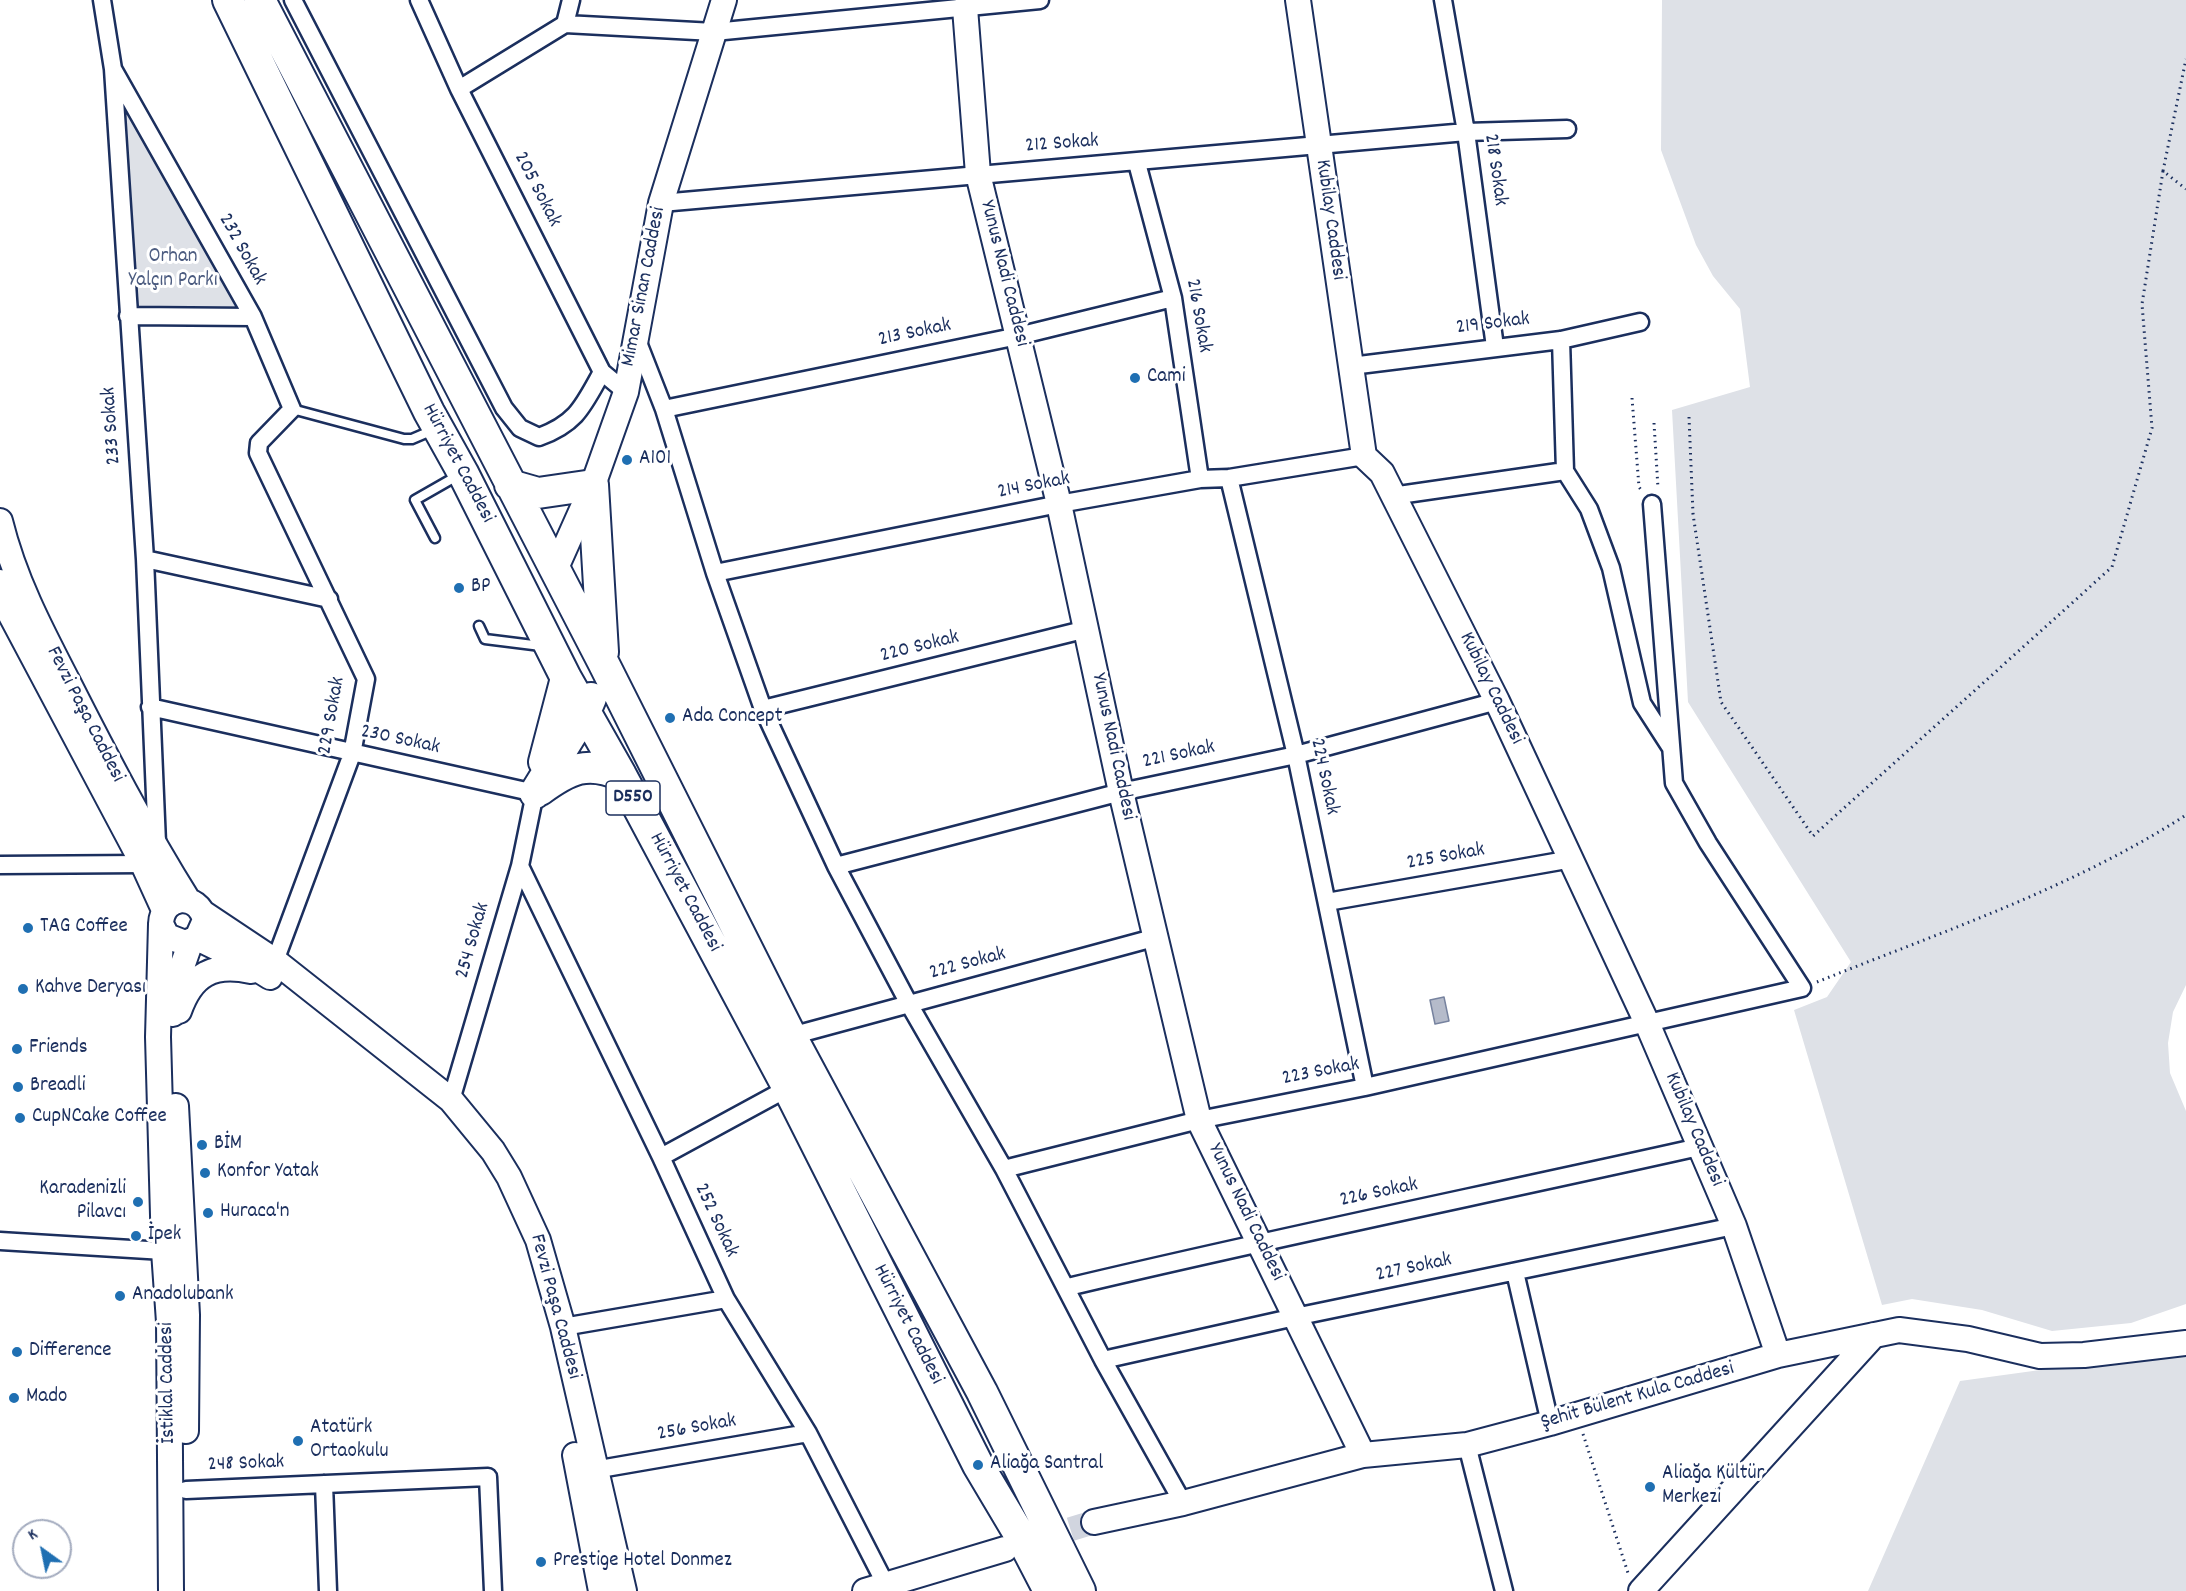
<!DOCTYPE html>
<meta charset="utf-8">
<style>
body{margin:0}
#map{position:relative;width:2186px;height:1591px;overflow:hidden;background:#fff;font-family:Dekko,sans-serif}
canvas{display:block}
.north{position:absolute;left:12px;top:1519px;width:60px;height:60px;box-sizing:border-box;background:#fff;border:2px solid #a4acbf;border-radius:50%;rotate:327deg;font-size:16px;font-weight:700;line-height:24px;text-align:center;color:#1b2f5e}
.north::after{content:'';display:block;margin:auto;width:21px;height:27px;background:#1f6fb2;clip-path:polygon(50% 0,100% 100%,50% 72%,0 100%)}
</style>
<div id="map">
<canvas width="2186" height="1591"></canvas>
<div class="north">K</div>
</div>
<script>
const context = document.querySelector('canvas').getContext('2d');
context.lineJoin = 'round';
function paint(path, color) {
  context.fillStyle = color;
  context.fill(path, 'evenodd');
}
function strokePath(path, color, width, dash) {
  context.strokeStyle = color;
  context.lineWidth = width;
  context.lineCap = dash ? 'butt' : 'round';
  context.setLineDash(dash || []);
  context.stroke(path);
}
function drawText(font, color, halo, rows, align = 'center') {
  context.font = font + ' Dekko,sans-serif';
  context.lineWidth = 6;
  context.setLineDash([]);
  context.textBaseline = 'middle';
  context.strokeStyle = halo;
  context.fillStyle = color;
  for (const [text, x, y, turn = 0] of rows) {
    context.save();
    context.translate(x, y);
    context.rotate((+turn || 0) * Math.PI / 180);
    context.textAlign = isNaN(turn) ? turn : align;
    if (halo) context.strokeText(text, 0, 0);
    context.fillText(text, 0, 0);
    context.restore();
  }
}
const green = new Path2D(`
 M1662,0h524v985l-13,27 -5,31 2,30 16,38v193l-55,19 -79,8 -70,-21 -70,-11 -30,6 -88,-295 33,-13 24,-35 -163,-260 -16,-292 78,-23 -10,-78 -27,-33 -17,-31 -35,-95z
 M113,69l140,248 -125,-1z
 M2186,1350v241h-318l92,-210z`);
const water = new Path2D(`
 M1444,997l5,24 -14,3 -5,-24z`);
const secondaryTunnel = new Path2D(`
 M1036,1540l58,-18`);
const path = new Path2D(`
 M2163,171l23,-112
 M1632,398l7,89 3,4
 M1689,417l4,97 28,188 92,134 299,-269 40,-139 -10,-124 21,-133 23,18
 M1654,423l4,65
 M1817,982c124,-50 256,-94 369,-167
 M1583,1434l45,139`);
const lane = new Path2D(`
 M292,409l112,30h8l21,-9
 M435,538l-20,-38 42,-24
 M479,626l6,13 56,7`);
const street = new Path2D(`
 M102,0l11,69 32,490 12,284
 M293,0l211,408 16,20 19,9c38,-14 44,-31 63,-65
 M419,0l40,89 143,283 24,20
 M1443,0l23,132 29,215
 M565,24l6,-24
 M113,69l140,248 39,92 -33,34 -1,10 108,226 -14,75 -77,207
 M459,89l106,-65 149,8 326,-32
 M1137,163l36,135 27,181
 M661,203l805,-71 101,-3
 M128,316l125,1
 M637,340l27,69 51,164 48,136 73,157 73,138 95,165 99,191 80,143
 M1561,340l4,131 24,38 22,59 31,135 29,45
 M1351,366l210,-26 79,-18
 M664,409l354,-73 155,-38
 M1229,478l67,277 69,332
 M1392,496l173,-25
 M145,559l184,40
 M715,573l344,-69 141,-25 29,-1 135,-22
 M150,707l385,86 -15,73 -69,234
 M763,709l324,-80
 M0,865l143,-1
 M520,866l141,291 65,142 82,134 81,158
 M836,866l285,-74 175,-37 201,-54
 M1327,902l245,-43
 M791,1036l366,-99
 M661,1157l127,-69
 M1004,1169l195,-49 166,-33 437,-99 -94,-145 -34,-60 -22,-279
 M0,1241l164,10
 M1515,1272l35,151
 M1068,1287c209,-50 421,-93 631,-140
 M563,1327l163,-28
 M1103,1360l192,-43 439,-91
 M1467,1445l37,146
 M594,1470l214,-37
 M324,1484l4,107
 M186,1490l302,-13 5,114`);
const secondary = new Path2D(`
 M1298,0l66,456 18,17 115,228 150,322 87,203 44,129
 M965,8l13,166 81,330 62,288 78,328 164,335
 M0,521c14,57 40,107 67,159 38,75 76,148 121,220
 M555,570l38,-85 33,-93 35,-189 63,-203
 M0,582l6,24 137,258 21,46
 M203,913l72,48 176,139 42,51 16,26 29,63 25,87 61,264
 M161,924l6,12 18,7 12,-5 8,-18c-7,-29 -43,-25 -44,4l-3,113 6,214 5,71 2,269
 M197,938l49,24 24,15
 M179,1011c13,-37 34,-48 72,-40
 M173,1014l3,-30 15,-43
 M176,1106l11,209 -1,116
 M575,1455l26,136
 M1094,1522l89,-19 180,-48 104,-10 83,-22 228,-68 121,-25 69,9 72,17 44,-1 102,-12
 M865,1591l140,-42
 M1641,1591l233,-256`);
const highway = new Path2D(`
 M228,0l201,412 34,61 103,205 55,97 167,313 190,377 44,74 27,52
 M260,0l343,662 188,374 191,356 98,199
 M510,485l28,8 55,-8 10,167
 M544,762l22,-84
 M540,790c29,-21 47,-30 81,-15
 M535,793l50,-81 6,-14`);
const markers = [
 [1135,378,6,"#1f6fb2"],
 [627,460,6,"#1f6fb2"],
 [459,588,6,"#1f6fb2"],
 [670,718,6,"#1f6fb2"],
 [28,928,6,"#1f6fb2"],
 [23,989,6,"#1f6fb2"],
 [17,1049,6,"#1f6fb2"],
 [18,1087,6,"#1f6fb2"],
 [20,1118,6,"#1f6fb2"],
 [202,1145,6,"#1f6fb2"],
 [205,1173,6,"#1f6fb2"],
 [138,1202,6,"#1f6fb2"],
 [208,1213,6,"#1f6fb2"],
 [136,1236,6,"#1f6fb2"],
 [120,1296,6,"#1f6fb2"],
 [17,1352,6,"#1f6fb2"],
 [14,1398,6,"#1f6fb2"],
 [298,1441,6,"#1f6fb2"],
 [978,1465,6,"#1f6fb2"],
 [1650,1487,6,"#1f6fb2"],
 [541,1562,6,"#1f6fb2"]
];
const shields = [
 [633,798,54]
];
const shieldNames = [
 ["D550",633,798]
];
const streetNames = [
 ["212 Sokak",1062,145,-4],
 ["218 Sokak",1494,170,82],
 ["205 Sokak",536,190,63],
 ["Kubilay Caddesi",1329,220,82],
 ["232 Sokak",241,250,61],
 ["Yunus Nadi Caddesi",1003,274,76],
 ["Mimar Sinan Caddesi",645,287,-79],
 ["216 Sokak",1197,316,80],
 ["219 Sokak",1493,325,-7],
 ["213 Sokak",915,334,-12],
 ["233 Sokak",113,426,-94],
 ["Hürriyet Caddesi",457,464,62],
 ["214 Sokak",1034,487,-11],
 ["220 Sokak",920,648,-14],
 ["Kubilay Caddesi",1490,689,64],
 ["Fevzi Paşa Caddesi",84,715,63],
 ["229 Sokak",333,716,-80],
 ["230 Sokak",400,741,12],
 ["Yunus Nadi Caddesi",1112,747,78],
 ["221 Sokak",1179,756,-12],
 ["224 Sokak",1323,777,78],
 ["225 Sokak",1446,858,-10],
 ["Hürriyet Caddesi",684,893,62],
 ["254 Sokak",474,941,-74],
 ["222 Sokak",968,965,-15],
 ["223 Sokak",1321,1073,-11],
 ["Kubilay Caddesi",1693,1130,67],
 ["226 Sokak",1379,1194,-12],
 ["Yunus Nadi Caddesi",1245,1213,64],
 ["252 Sokak",715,1221,65],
 ["227 Sokak",1414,1269,-12],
 ["Fevzi Paşa Caddesi",554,1307,75],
 ["Hürriyet Caddesi",907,1325,63],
 ["İstiklal Caddesi",169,1383,-91],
 ["Şehit Bülent Kula Caddesi",1638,1397,-16],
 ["256 Sokak",697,1429,-10],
 ["248 Sokak",246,1465,-2]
];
const parkNames = [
 ["Orhan",173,258],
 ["Yalçın Parkı",173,282]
];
const poiNames = [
 ["Cami",1147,378],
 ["A101",639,460],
 ["BP",471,588],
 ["Ada Concept",682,718],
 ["TAG Coffee",40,928],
 ["Kahve Deryası",35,989],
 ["Friends",29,1049],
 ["Breadli",30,1087],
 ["CupNCake Coffee",32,1118],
 ["BİM",214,1145],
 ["Konfor Yatak",217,1173],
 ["Karadenizli",126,1190,"right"],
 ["Pilavcı",126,1214,"right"],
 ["Huraca'n",220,1213],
 ["İpek",148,1236],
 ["Anadolubank",132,1296],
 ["Difference",29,1352],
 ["Mado",26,1398],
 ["Atatürk",310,1429],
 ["Ortaokulu",310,1453],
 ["Aliağa Santral",990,1465],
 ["Aliağa Kültür",1662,1475],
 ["Merkezi",1662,1499],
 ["Prestige Hotel Donmez",553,1562]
];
paint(green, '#dee1e7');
paint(water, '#b5bbca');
strokePath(water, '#77839f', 1.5);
strokePath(secondaryTunnel, '#d1d5df', 24, [24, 12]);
strokePath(lane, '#1b2f5e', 13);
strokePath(street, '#1b2f5e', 21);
strokePath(secondary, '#1b2f5e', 28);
strokePath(highway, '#1b2f5e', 34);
strokePath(path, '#1b2f5e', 3, [1.5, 4.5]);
strokePath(lane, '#fff', 8);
strokePath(street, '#fff', 16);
strokePath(secondary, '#fff', 24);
strokePath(highway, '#fff', 30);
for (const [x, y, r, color] of markers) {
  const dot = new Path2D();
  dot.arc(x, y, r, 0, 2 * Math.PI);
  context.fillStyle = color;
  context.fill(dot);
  strokePath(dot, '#fff', 2);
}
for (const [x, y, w] of shields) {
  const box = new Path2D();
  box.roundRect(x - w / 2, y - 17, w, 34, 4.5);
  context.fillStyle = '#fff';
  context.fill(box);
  strokePath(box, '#1b2f5e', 1.5);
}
drawText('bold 20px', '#1b2f5e', null, shieldNames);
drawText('21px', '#1b2f5e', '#fff', streetNames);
drawText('21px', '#4c5c80', '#fff', parkNames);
drawText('21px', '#1b2f5e', '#fff', poiNames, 'left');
</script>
